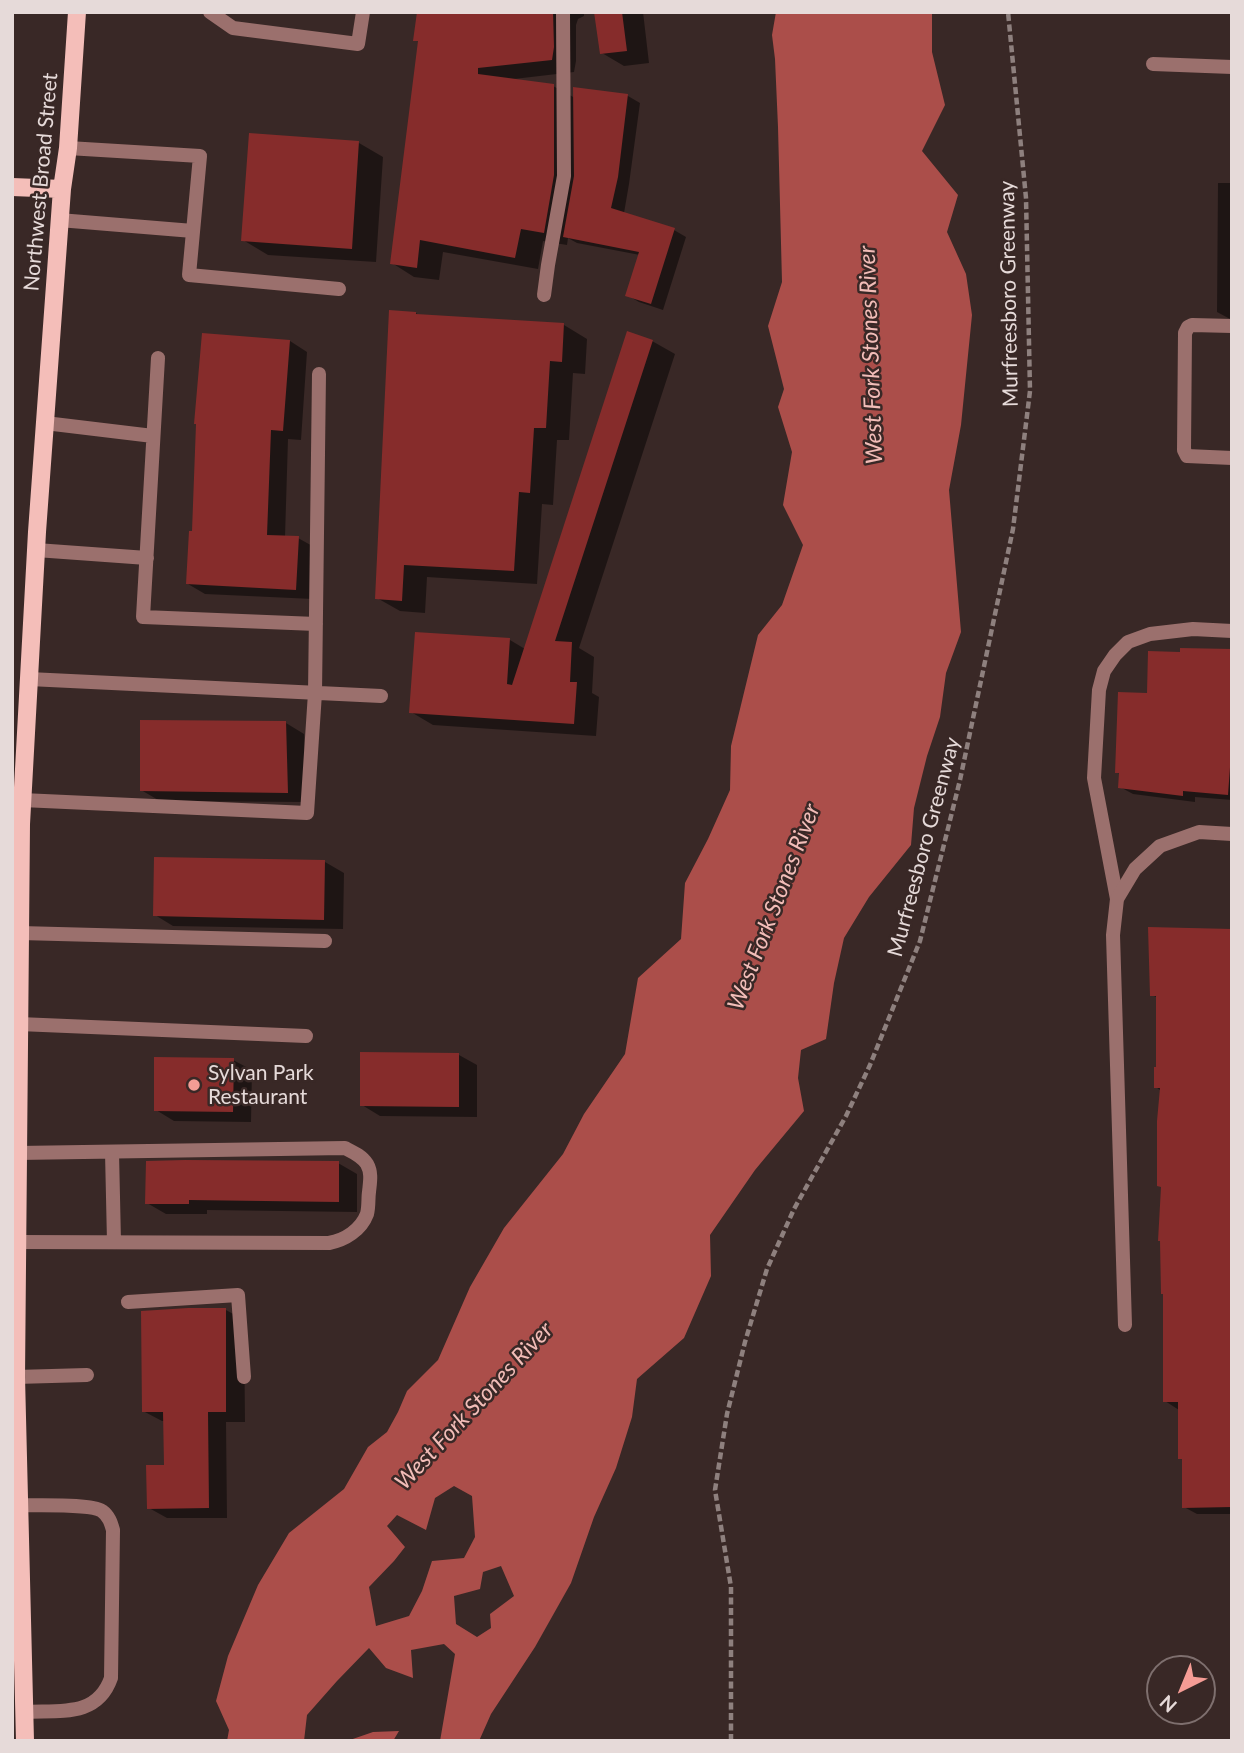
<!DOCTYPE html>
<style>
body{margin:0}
#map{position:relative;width:1244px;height:1753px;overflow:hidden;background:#392826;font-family:Lato,sans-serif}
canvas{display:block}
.frame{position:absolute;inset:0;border:14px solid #e6dad9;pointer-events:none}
.north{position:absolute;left:1146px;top:1655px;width:70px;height:70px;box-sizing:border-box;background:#392826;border:2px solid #7e6f6e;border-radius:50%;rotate:223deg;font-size:19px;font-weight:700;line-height:28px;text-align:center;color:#e6dad9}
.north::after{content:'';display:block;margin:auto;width:24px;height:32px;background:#f59c95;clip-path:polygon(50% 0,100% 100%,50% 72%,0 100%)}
</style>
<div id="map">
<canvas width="1244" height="1753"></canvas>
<div class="frame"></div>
<div class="north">N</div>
</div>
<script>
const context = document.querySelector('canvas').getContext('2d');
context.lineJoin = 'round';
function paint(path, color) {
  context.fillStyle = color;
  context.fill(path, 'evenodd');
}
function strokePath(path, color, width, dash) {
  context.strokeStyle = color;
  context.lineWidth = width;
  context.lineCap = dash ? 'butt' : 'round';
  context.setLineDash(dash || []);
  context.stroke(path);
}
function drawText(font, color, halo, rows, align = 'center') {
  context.font = font + ' Lato,sans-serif';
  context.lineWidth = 5;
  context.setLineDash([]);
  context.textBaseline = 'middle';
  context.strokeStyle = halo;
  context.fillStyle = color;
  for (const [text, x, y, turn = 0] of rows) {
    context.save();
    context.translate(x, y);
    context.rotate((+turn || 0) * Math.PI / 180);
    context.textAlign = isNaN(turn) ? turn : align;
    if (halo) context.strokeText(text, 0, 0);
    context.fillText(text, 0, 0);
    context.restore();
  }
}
const water = new Path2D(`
 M776,12h156v40l13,53 -23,46 36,44 -11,37 19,42 6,41 -11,110 -12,65 12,142 -15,41 -6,44 -13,39 -13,52 -3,37 -42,52 -25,41 -10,45 -8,56 -25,11 -3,28 6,33 -49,59 -45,65 1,41 -27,62 -47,41 -5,38 -16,51 -22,49 -23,66 -36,64 -44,67 -12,27h-39l15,-87 -11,-10 -33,6 2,28 -27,-10 -17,-20 -32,33 -30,34 -3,26h-77l2,-11 -13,-29 12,-45 30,-71 31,-52 55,-44 24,-42 19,-15 11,-20 9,-21 31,-31 32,-73 34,-59 59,-74 21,-40 41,-60 13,-76 43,-39 4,-56 23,-44 22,-49 1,-44 27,-111 24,-30 21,-60 -20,-40 9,-53 -14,-45 6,-18 -16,-63 14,-44 -4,-155 -3,-68 -3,-24zM454,1486l18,10 3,41 -11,21 -32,3 -10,30 -13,25 -33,10 -7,-39 25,-26 11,-14 -18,-21 10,-11 29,15 9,-32zM501,1566l13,30 -24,18 1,14 -14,9 -21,-13 -2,-28 26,-7 3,-17z
 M399,1731l-6,10h-46l26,-9z`);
const shadow = new Path2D(`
 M419,12h165v4l-6,3 -2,6v36l-2,11 -60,7 39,7 22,12 53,-2 12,7 -11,81 -5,29 50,17 12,7 -23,73 -24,-8 -12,-7 13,-40 -63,-12 -9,-5 -1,7 -24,-4 -5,28 -95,-17 -4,28 -25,-3 -22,-14 28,-221 -5,-2z
 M596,12h47l6,51 -25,3 -22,-13z
 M359,143l24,14 -7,105 -108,-7 -25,-15z
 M1218,183h14v137l-15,-8z
 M416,313l4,3 144,9 23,14 -2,35 -12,-1 -4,67h-12l-4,65 -11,-1 -5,80 -110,-7 -2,36 -25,-2 -23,-13z
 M290,341l17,11 -6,88 -13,-1 -3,98 13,1 18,10 -3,51 -108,-5 -17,-10 6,-51z
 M652,341l23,13 -96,294 15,9 -2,36 7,4 -3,39 -163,-11 -22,-13 99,-72 15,9z
 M1232,651v149l-37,-3v5l-62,-8 -13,-7 1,-12 -4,-3 32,-77z
 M286,723l18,11 2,68 -146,-1 -19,-11z
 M325,862l19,11 -1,56 -170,-3 -18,-11z
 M1232,930v584h-35l-13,-7v-47l-5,-50 -14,-9 -4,-310 -5,-4 1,-18 1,-71 -6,-3z
 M459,1055l18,10v52l-97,-1 -18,-11z
 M233,1060l19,10 -1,52 -77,-1 -18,-11z
 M338,1163l19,11v38l-150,-2v4h-41l-19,-11z
 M226,1310l18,10 1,102h-19l1,96h-60l-18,-10 17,-41 -1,-46h-3l-19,-10z`);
const building = new Path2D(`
 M417,12h136l1,35 -2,13 -74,8v6l76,10v91l-10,58 -23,-4 -6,29 -95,-18 -3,28 -27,-4 28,-223h-5z
 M594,12h28l5,39 -27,3z
 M573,87l55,7 -10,83 -7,31 64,20 -24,76 -26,-8 14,-44 -76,-15 11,-61z
 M249,133l110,8 -7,108 -111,-8z
 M389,310l27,2v2l148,9 -2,39 -12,-1 -4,67h-12l-4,65 -11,-1 -5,79 -110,-6 -2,36 -27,-2z
 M627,331l26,9 -98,301 17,1 -2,40h7l-3,42 -165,-11 6,-81 95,6 -3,46 5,1z
 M202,333l88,7 -7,91 -12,-1 -4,105 32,1 -3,54 -110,-6 3,-53h3l4,-107h-2z
 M1180,648l52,1v91l-4,55 -45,-4v5l-65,-8 1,-15h-4l3,-81 29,1 1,-42 32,1z
 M140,720l146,1 2,72 -148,-2z
 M154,857l171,3 -1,60 -171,-4z
 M1148,927l84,2v578l-50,1v-49h-4v-57h-15v-108h-2l-1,-53h-2l3,-54 -4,-1v-65l3,-33h-6v-21h2v-71h-6z
 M360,1052l99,1v54l-99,-1z
 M154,1057l80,1 -1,54 -79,-1z
 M185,1160l154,1v41l-150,-2v4h-44l1,-43z
 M188,1308h38v104h-18l1,96 -62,1 -1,-44h18l-1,-53h-21l-1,-101z`);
const path = new Path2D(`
 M731,1741v-154l-16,-97 12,-76 18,-72 22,-73 27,-60 52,-93 24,-51 50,-124 40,-161 53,-251 17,-138 -4,-193 -18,-186`);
const service = new Path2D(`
 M210,12l23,16 125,16 5,-32
 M1153,64l79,3
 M68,148l132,8 -11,119 150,14
 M59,220l134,11
 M544,295l4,-30 16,-89 -1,-164
 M1232,326l-40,-1 -4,2 -3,6 -1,117 3,6 45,2
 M158,358l-15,259 173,7
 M45,423l108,13
 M36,550l111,8
 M29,679l352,17
 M22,800l285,13 8,-120 4,-319
 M1117,899l-23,-121 5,-88 5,-19 11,-16 13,-13 22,-8 43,-5 39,2
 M20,933l305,8
 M19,1024l287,12
 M112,1152l2,90
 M17,1242l312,1c16,-3 32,-13 38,-29 2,-7 1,-16 2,-22 1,-10 3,-19 -2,-28 -5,-8 -14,-12 -22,-16l-327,5
 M128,1302l110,-7 6,82
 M16,1377l71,-2
 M19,1505c18,1 71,-2 83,6 7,5 9,12 11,19l-2,148c-14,40 -52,32 -87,34`);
const minor = new Path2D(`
 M1125,1325l-12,-390 4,-36 18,-30 25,-23 39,-14 33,2`);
const primary = new Path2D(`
 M12,187l50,2
 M25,1741l-9,-364 5,-553 16,-292 25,-343 6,-41 9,-136`);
const markers = [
 [194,1085,7,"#f59c95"]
];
const streetNames = [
 ["Northwest Broad Street",41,182,-85],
 ["Murfreesboro Greenway",1009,294,-91],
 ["Murfreesboro Greenway",924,847,-75]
];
const poiNames = [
 ["Sylvan Park",208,1073],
 ["Restaurant",208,1097]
];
const waterNames = [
 ["West Fork Stones River",871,355,-92],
 ["West Fork Stones River",774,907,-69],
 ["West Fork Stones River",474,1406,-47]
];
paint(water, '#ab4e4a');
paint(shadow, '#0007');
paint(building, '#862c2b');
strokePath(path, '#8e807e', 4.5, [7, 3.5]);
strokePath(service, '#9b706d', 14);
strokePath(minor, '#9b706d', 14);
strokePath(primary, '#f4beb9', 18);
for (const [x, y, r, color] of markers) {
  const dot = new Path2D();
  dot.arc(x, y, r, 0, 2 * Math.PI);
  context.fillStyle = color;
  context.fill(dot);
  strokePath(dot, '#392826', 2.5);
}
drawText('21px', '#e6dad9', '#392826', streetNames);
drawText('21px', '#e6dad9', '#392826', poiNames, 'left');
drawText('italic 23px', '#f2bdb8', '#392826', waterNames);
</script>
